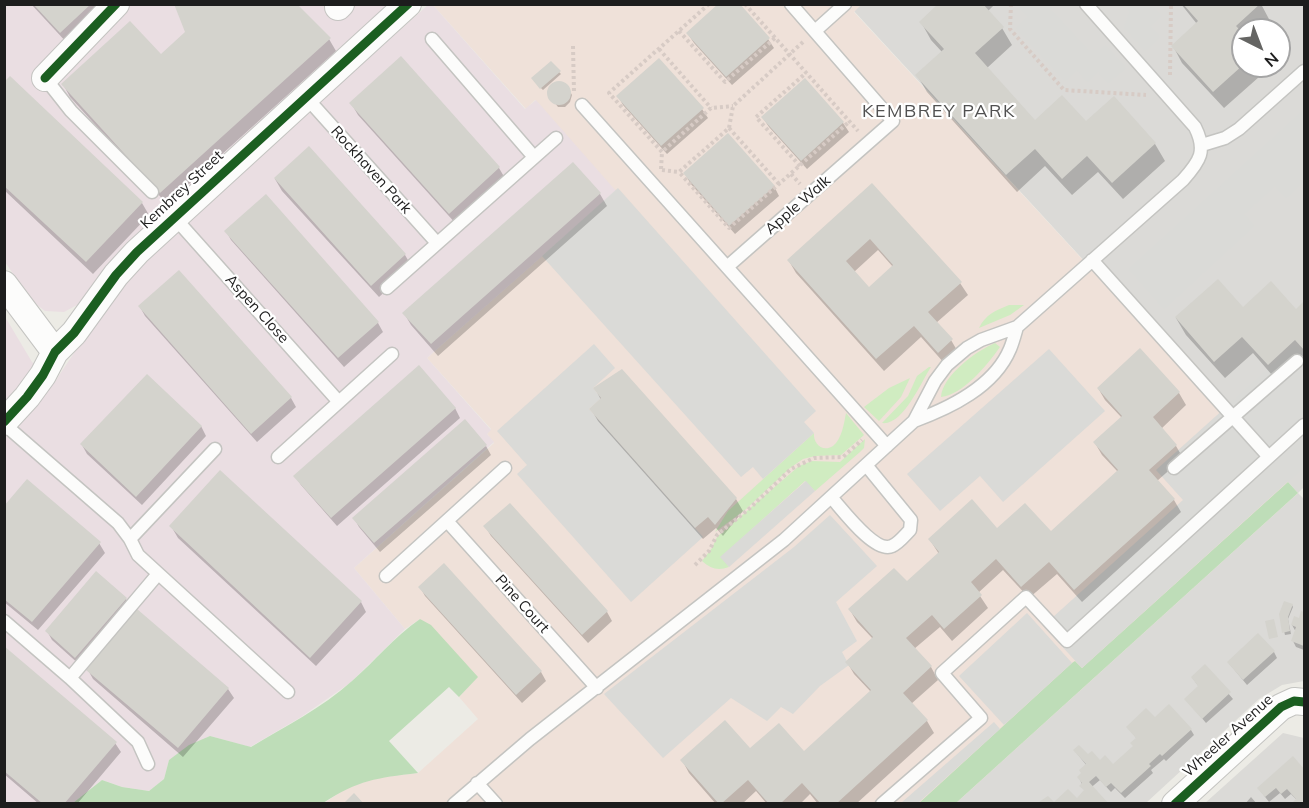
<!DOCTYPE html>
<style>
body{margin:0}
#map{position:relative;width:1309px;height:808px;overflow:hidden;background:#ecebe5;font-family:Mulish,sans-serif}
canvas{display:block}
.frame{position:absolute;inset:0;border:6px solid #1d1d1d;pointer-events:none}
.north{position:absolute;left:1231px;top:18px;width:60px;height:60px;box-sizing:border-box;background:#fff;border:2px solid #a5a5a5;border-radius:50%;rotate:138deg;font-size:16px;font-weight:700;line-height:24px;text-align:center;color:#1d1d1d}
.north::after{content:'';display:block;margin:auto;width:21px;height:27px;background:#656563;clip-path:polygon(50% 0,100% 100%,50% 72%,0 100%)}
</style>
<div id="map">
<canvas width="1309" height="808"></canvas>
<div class="frame"></div>
<div class="north">N</div>
</div>
<script>
const context = document.querySelector('canvas').getContext('2d');
context.lineJoin = 'round';
function paint(path, color) {
  context.fillStyle = color;
  context.fill(path, 'evenodd');
}
function strokePath(path, color, width, dash) {
  context.strokeStyle = color;
  context.lineWidth = width;
  context.lineCap = dash ? 'butt' : 'round';
  context.setLineDash(dash || []);
  context.stroke(path);
}
function drawText(font, color, halo, rows, align = 'center') {
  context.font = font + ' Mulish,sans-serif';
  context.lineWidth = 4.5;
  context.setLineDash([]);
  context.textBaseline = 'middle';
  context.strokeStyle = halo;
  context.fillStyle = color;
  for (const [text, x, y, turn = 0] of rows) {
    context.save();
    context.translate(x, y);
    context.rotate((+turn || 0) * Math.PI / 180);
    context.textAlign = isNaN(turn) ? turn : align;
    if (halo) context.strokeText(text, 0, 0);
    context.fillText(text, 0, 0);
    context.restore();
  }
}
const residential = new Path2D(`
 M861,4l443,1v482l-6,6 6,6v182l-22,4 -23,14 -113,104h-190l342,-310 -444,-482zM1243,30h36v36h-36z
 M1283,733l21,5v65l-100,1z`);
const commercial = new Path2D(`
 M433,5h428l-7,7 444,481 -342,310 -633,1 22,-15 30,-11 43,-5 60,-54 -19,-22 18,-20 -57,-58 -15,10 -51,-61 140,-125 -7,-9 4,-5 -64,-71 188,-167 -80,-91 -9,9z`);
const industrial = new Path2D(`
 M4,5h391l-240,212 -78,88 -13,7 -19,-1 -13,-10 -27,-39z
 M428,5h5l92,104 11,-9 80,91 -189,167 64,72 -4,4 7,8 -140,126 51,61 -55,54 -49,34 -51,30 -40,-11 -41,24 -5,19 -15,12 -27,-4 -20,-7 -29,23h-68l-1,-488 28,47 22,21 28,-42 63,-82z`);
const grass = new Path2D(`
 M1009,305h15l-14,10 -31,13c6,-13 17,-18 30,-23z
 M995,343l5,4c-12,17 -37,48 -59,50 1,-21 35,-46 54,-54z
 M929,367h2c-10,15 -28,59 -49,56l26,-27 9,-20z
 M910,378l-9,19 -22,24 -15,-14 25,-19z
 M846,413l18,22 -23,20 -26,1 -12,3 -13,9 -45,42 -30,22 13,-21 86,-78c-1,10 8,20 19,13 9,-7 11,-23 13,-33z
 M865,439l-1,9 -4,4 -45,39 -10,-10 -84,76 8,10c-11,4 -18,2 -27,-6l10,-13 5,-11 82,-71 13,-5 28,1z`);
const forest = new Path2D(`
 M1288,482l10,11 -342,310 -38,1 154,-141 3,-2 7,7z
 M420,619l11,6 47,52 -19,20 -10,-10 -60,54 29,32c-42,5 -59,7 -95,30h-250l29,-23 20,7 27,4 15,-12 5,-19 20,-15 21,-9 41,11c33,-20 71,-39 101,-66 23,-20 42,-44 68,-62z`);
const parking = new Path2D(`
 M1019,5h33l-1,5 37,40h12l5,-5 21,23 -18,15 -10,-11 -11,10 -10,-12 -12,11 -49,-53 12,-11 -10,-11z
 M1127,5h24l10,11 -11,10 10,11 -15,14 -21,-24 5,-15z
 M1304,110v71l-18,17 -11,-12 -31,28 10,12 -90,83 -35,-40z
 M618,188l198,223 -12,11 10,11 -51,46 -10,-12 -12,10 -199,-221z
 M594,344l21,24 -22,20 8,10 -12,11 114,128 -72,65 -114,-128 10,-9 -30,-34z
 M1295,345l9,11v111l-222,201 -39,-42 140,-126 -27,-30z
 M1049,349l56,62 -102,91 -23,-26 -40,35 -33,-37z
 M806,481l9,10 -86,76 -9,-10z
 M830,515l47,51 -41,36 21,39 -15,11 7,13 -29,21 -27,28 -12,-7 -14,14 -36,-23 -68,60 -59,-64 190,-147z
 M1027,613l45,50 -68,62 -45,-49z
 M994,722l6,7 -82,74h-17z`);
const shadow = new Path2D(`
 M31,4h80l-43,40z
 M940,4h55l-7,7 14,17 10,17 -25,23 48,54 51,1 27,-25 42,46 10,17 -42,38 -25,-27 -26,23 -27,-29 -28,26 -90,-100 -10,-17 25,-23 -11,-12 -10,-18z
 M1181,4h80l9,17 -10,9h-17v36h23l2,3 -44,39 -42,-45 -9,-17 24,-22z
 M187,33l142,6 7,12 -169,153 -97,-107 -7,-13 97,-28z
 M688,34l80,5 6,9 -42,37 -38,-42z
 M401,58l98,110 7,12 -49,45 -99,-110 -7,-12z
 M559,72l2,2 -18,16 -9,-9z
 M557,82l10,4 5,9 -2,7 -5,5h-7l-9,-12 2,-10z
 M4,84l138,119 7,12 -56,59 -89,-84z
 M618,96l84,13 6,9 -41,36 -44,-49z
 M763,118l80,5 6,9 -42,37 -38,-42z
 M308,148l97,107 7,12 -33,30 -97,-106 -7,-12z
 M573,164l27,30 7,12 -169,150 -27,-31 -7,-12z
 M685,173l89,13 5,10 -44,38 -45,-51z
 M872,185l88,98 8,12 -32,28 15,17 7,12 -13,12 -24,-27 -37,34 -88,-98 -7,-12zM878,250l15,17 -24,22 -15,-17z
 M226,231l152,92 5,9 -39,35 -113,-127z
 M179,272l112,126 5,9 -39,35 -112,-126 -5,-9z
 M1304,303v55l-26,24 -25,-29 -28,25 -39,-43 -10,-17 66,-9 54,2z
 M1140,350l39,43 7,12 -25,24 15,17 7,12 -26,23 17,19 7,12 -99,90 -25,-28 -28,24 -26,-28 -25,23 10,15 -36,33 -12,-14 -26,22 17,18 7,13 -27,24 16,17 7,12 -78,71h-38l-8,-10 -10,10h-33l-11,-13 -14,13h-26l-27,-31 -7,-13 68,-10 54,3 67,-61 -17,-18 -7,-12 26,-23 -16,-17 -7,-12 56,-27 33,-29 -9,-14 67,-10 54,3 67,-61 -16,-17 -7,-12 27,-25 -17,-18 -7,-12z
 M622,371l114,128 7,12 -20,25 -7,-8 -13,11 -105,-118 -7,-12 10,-9 -6,-12z
 M455,408l5,10 -123,108 -36,-41 -6,-9z
 M201,426l5,10 -64,69 -55,-51 -5,-9z
 M486,446l5,9 -111,97 -21,-25 -5,-9z
 M4,508l95,35 6,10 -67,77 -34,-28z
 M277,524l84,78 5,10 -50,54 -138,-128 -7,-12z
 M485,526l122,86 5,9 -24,22 -97,-107z
 M444,565l97,107 5,9 -24,22 -97,-107 -5,-9z
 M97,573l29,26 5,9 -50,58 -29,-26 -5,-9z
 M1292,605l1,2 -5,12 3,15 -6,1 -5,-21z
 M137,612l91,77 6,9 -51,59 -90,-78 -5,-9z
 M1302,613h2v37l-8,-3 -3,-6 3,-9 -4,-7 8,-5z
 M4,648l111,95 6,9 -44,52h-38l-35,-30z
 M1274,652l3,6 -30,27 -19,-23z
 M1205,666l28,33 -27,24 -20,-24 13,-12 -7,-10z
 M1155,720l36,10 3,5 -28,26 -2,-2 -13,11 2,3 -28,25 -10,-10 -4,4 -11,-12 -24,20 9,-8 -6,-15 8,-11 -12,-15 38,15 21,-19 3,-8 -9,-12z
 M1293,758l11,13v33h-11l4,-4 -6,-6 -6,5 -5,-6 -11,9 -10,-13z
 M1251,797l6,7h-12z`);
const building = new Path2D(`
 M33,4h58l-31,29z
 M174,4h123l34,34 -171,155 -99,-109 69,-63 31,33 24,-22z
 M718,4h22l30,34 -44,39 -40,-44z
 M938,4h45l21,23 -29,26 60,67 27,-25 24,26 28,-25 42,47 -44,40 -25,-27 -25,23 -27,-30 -29,26 -91,-100 29,-26 -25,-27z
 M1183,4h77l-24,22 7,7v32l-30,27 -42,-46 27,-25z
 M401,56l99,111 -51,47 -100,-111z
 M659,58l45,50 -43,38 -45,-50z
 M551,61l10,10 -21,18 -9,-11z
 M10,76l133,126 -57,60 -82,-76v-104z
 M805,78l39,44 -43,39 -40,-44z
 M547 93a12 12 0 1 1 24 0a12 12 0 1 1-24 0Z
 M728,133l47,53 -46,40 -46,-53z
 M309,146l97,108 -35,32 -97,-108z
 M573,162l28,31 -170,151 -29,-31z
 M872,183l90,99 -34,30 25,27 -15,14 -24,-27 -38,33 -89,-99zM870,239l23,26 -24,22 -23,-26z
 M266,194l113,128 -41,36 -114,-127z
 M179,270l113,127 -41,37 -113,-128z
 M1218,279l25,28 28,-26 25,28 8,-8v49l-9,-10 -27,25 -26,-28 -28,25 -39,-45z
 M1140,348l40,44 -27,25 24,28 -28,25 26,29 -101,91 -25,-28 -28,25 -25,-28 -25,23 11,13 -38,34 -12,-14 -26,23 26,28 -29,27 25,27 -92,84h-15l-19,-21 -22,21h-11l-21,-24 -27,24h-2l-39,-44 45,-40 25,28 29,-25 25,28 67,-61 -26,-28 28,-25 -25,-28 46,-41 13,13 32,-29 -11,-13 44,-40 25,29 28,-25 26,28 67,-61 -25,-28 29,-26 -25,-28z
 M419,365l37,43 -125,110 -38,-42z
 M622,369l115,129 -22,27 -7,-8 -13,11 -106,-119 12,-11 -8,-10z
 M147,374l55,52 -66,71 -56,-53z
 M465,419l22,26 -113,98 -22,-25z
 M220,470l142,131 -52,57 -141,-132z
 M27,479l74,63 -69,80 -28,-23v-93z
 M510,503l98,108 -26,24 -99,-109z
 M444,563l98,108 -26,24 -98,-108z
 M96,571l31,27 -52,60 -30,-27z
 M1284,601l9,3 -5,13 2,14 -8,2 -3,-19z
 M137,609l92,79 -51,60 -92,-78z
 M1301,611l3,1v34l-13,-5 5,-14 -5,-2 3,-9 5,2z
 M1274,619l4,18 -9,2 -4,-18z
 M1258,633l17,18 -32,29 -16,-18z
 M4,646l113,96 -53,62h-21l-39,-33z
 M1205,664l26,28 -29,27 -18,-20 14,-13 -7,-9z
 M1169,704l23,25 -30,27 -2,-2 -11,10 2,2 -30,27 -10,-10 -5,4 -10,-11 -7,6 20,22h-73l12,-8 6,6 14,-13 9,9 7,-8 -5,-4 3,-3 -5,-6 4,-4 -2,-3 7,-6 -13,-14 6,-5 9,9 4,-3 8,9 5,-5 8,9 20,-18 -3,-3 6,-5 -10,-11 20,-19 9,9z
 M1293,756l11,13v32l-3,3h-10l5,-5 -9,-10 -6,5 -5,-6 -11,9 -8,-9z
 M354,793l10,11h-21z`);
const path = new Path2D(`
 M709,4l-100,89 53,59 49,-44 22,-2
 M745,4l113,127
 M1011,4l-1,25 54,61 82,5
 M679,31l46,51 50,-44
 M803,42l-70,64 -4,22 -50,44 50,56 120,-106
 M573,46l1,47
 M659,49l52,59
 M1170,75l1,-71
 M729,128l50,56
 M800,166l-44,-49 50,-44
 M661,169l1,-17
 M662,170l17,2
 M791,174l9,10
 M695,565l14,-14 8,-16 33,-27 41,-39 23,-11 29,-1 19,-17`);
const lane = new Path2D(`
 M815,31l30,-27
 M432,39l102,118
 M45,78l26,33 81,81
 M305,96l132,147
 M582,105l305,341
 M1202,145l23,-7 14,-9 65,-58
 M174,217l165,185
 M1092,260l177,197
 M727,267l166,-146 -102,-117
 M387,288l169,-150
 M914,421c36,-13 80,-34 96,-72 3,-7 5,-15 7,-22
 M4,424l114,99 12,16 8,16 150,137
 M278,457l114,-103
 M1174,468l123,-107
 M831,497c11,12 44,57 61,49 7,-3 13,-11 18,-16l1,-10 -45,-55
 M447,521l150,167
 M130,539l85,-90
 M386,576l119,-108
 M4,621l66,57
 M148,764l-10,-22 -68,-64 88,-104
 M477,783l19,21
 M454,804l76,-65 254,-199 130,-119 21,-40 12,-16 20,-17 14,-8 36,-13 166,-147c17,-19 24,-29 12,-53l-109,-123
 M882,804l99,-86 -39,-45 84,-76 41,44 237,-216`);
const street = new Path2D(`
 M338,7l3,-3
 M45,78l71,-74
 M4,284l51,68
 M4,422l23,-25 16,-22 12,-23 19,-19 42,-58 21,-23 271,-248
 M1175,804l106,-97 13,-6 10,1`);
const cycleway = new Path2D(`
 M45,78l71,-74
 M4,422l23,-25 16,-22 12,-23 19,-19 42,-58 21,-23 271,-248
 M1175,804l106,-97 13,-6 10,1`);
const streetNames = [
 ["Rockhaven Park",371,170,48],
 ["Kembrey Street",182,190,-43],
 ["Apple Walk",798,205,-41],
 ["Aspen Close",257,309,48],
 ["Pine Court",522,604,48],
 ["Wheeler Avenue",1228,736,-42]
];
const quarterNames = [
 ["KEMBREY PARK",939,112]
];
paint(residential, '#dbdad7');
paint(commercial, '#efe1d9');
paint(industrial, '#eadee2');
paint(grass, '#d0ecc1');
paint(forest, '#beddb8');
paint(parking, '#dadad7');
paint(shadow, '#0003');
paint(building, '#d4d3cd');
strokePath(lane, '#c4c4c1', 15);
strokePath(street, '#c4c4c1', 28);
strokePath(path, '#d7cbc5', 4, [3, 3]);
strokePath(lane, '#fcfcfb', 12);
strokePath(street, '#fcfcfb', 26);
strokePath(cycleway, '#1b5e20', 9);
drawText('15px', '#1d1d1d', '#fff', streetNames);
context.letterSpacing = '1.5px';
drawText('18px', '#505050', '#fff', quarterNames);
context.letterSpacing = '0px';
</script>
